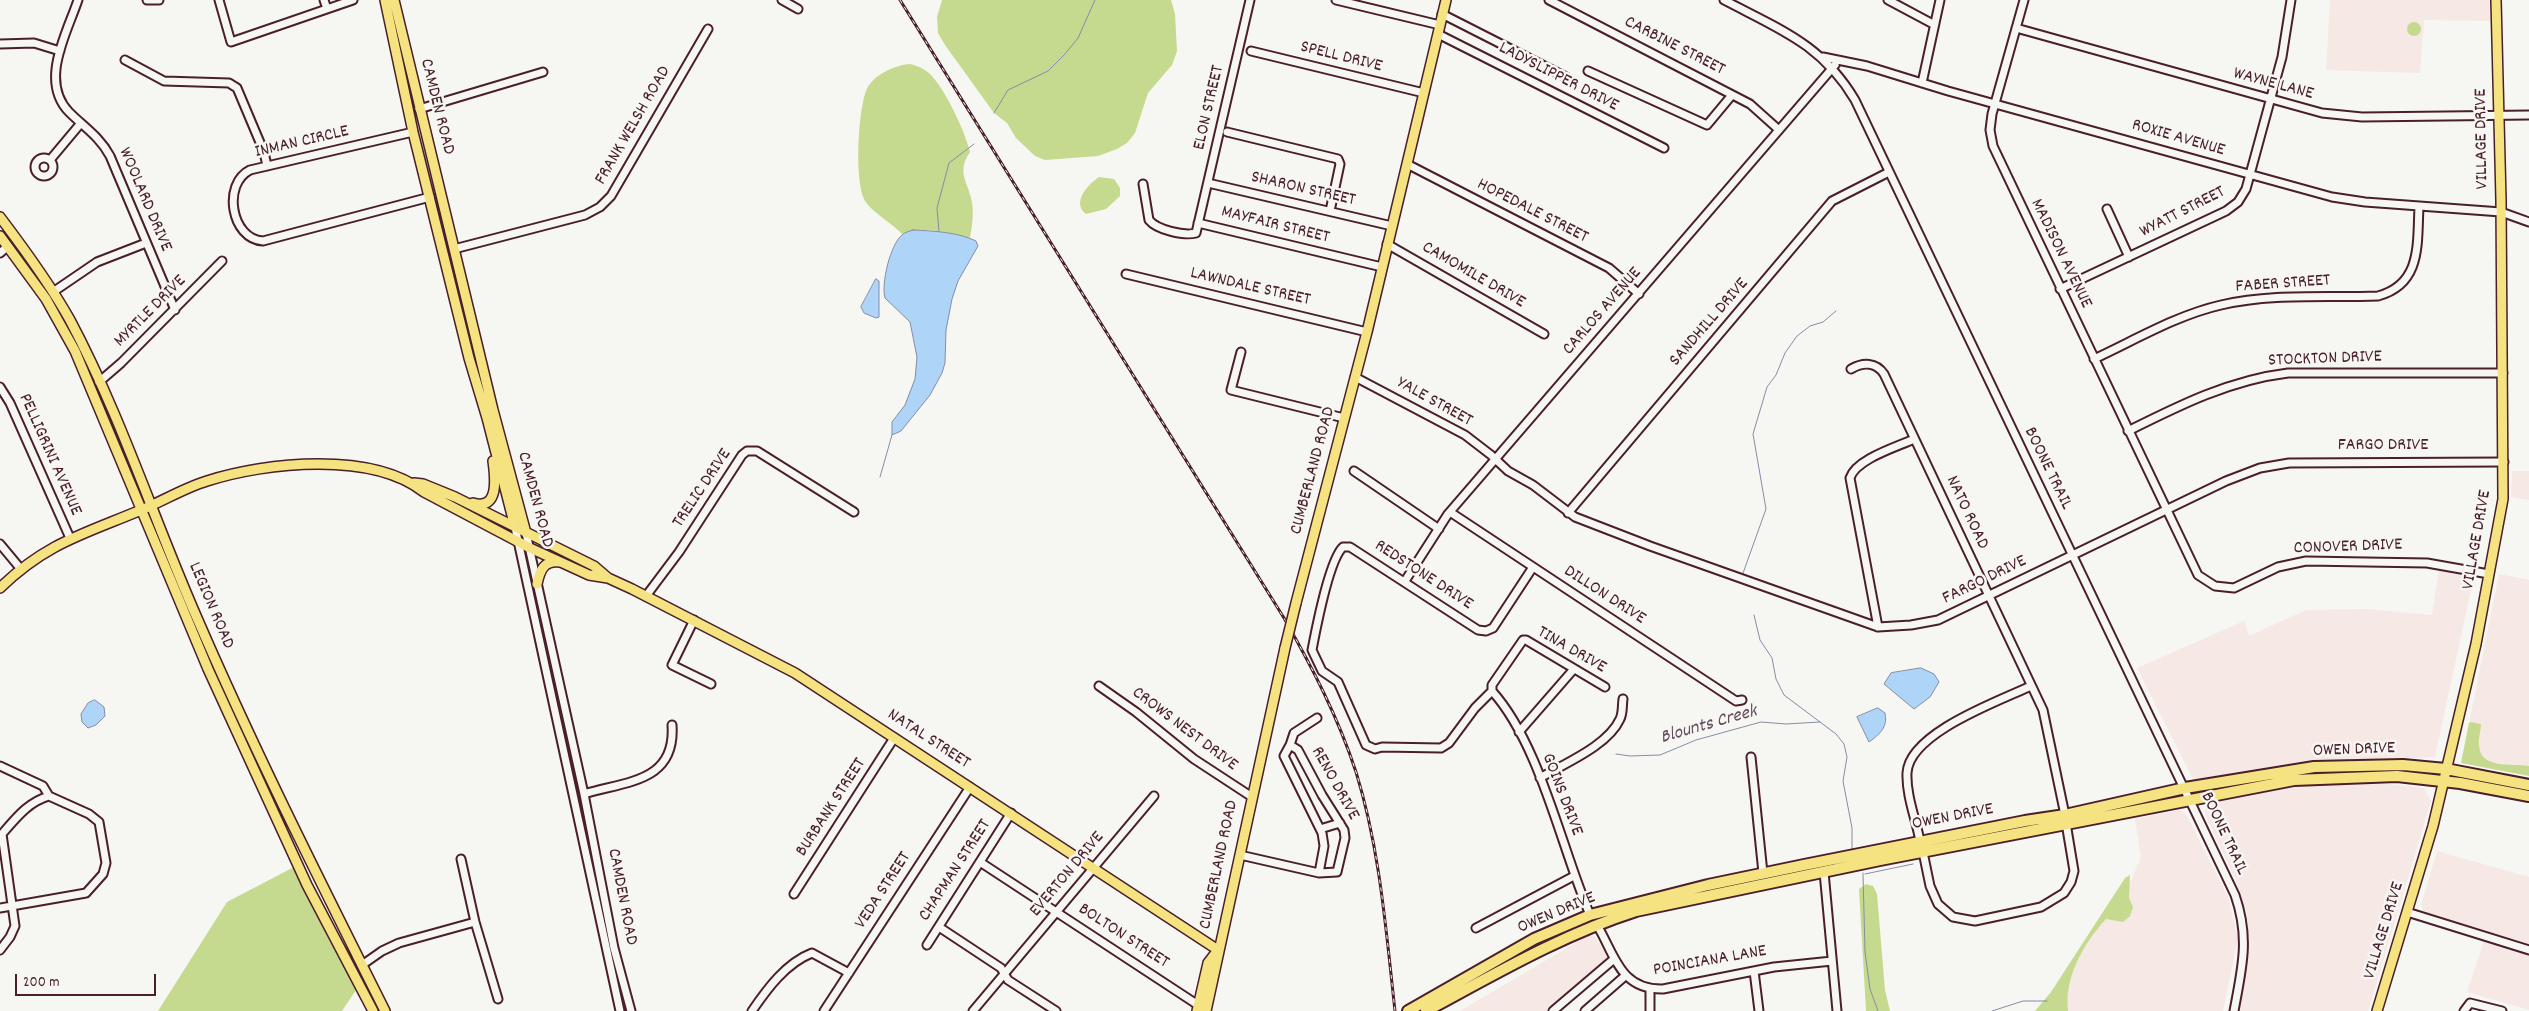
<!DOCTYPE html>
<style>
body{margin:0}
#map{position:relative;width:2529px;height:1011px;overflow:hidden;background:#f6f6f2;font-family:Dekko,sans-serif}
canvas{display:block}
.scale{position:absolute;left:15px;top:974px;width:141px;height:22px;box-sizing:border-box;border:2px solid #4a1f2b;border-top:0;padding-left:6px;font-size:15px;line-height:18px;white-space:nowrap;color:#4a1f2b;-webkit-text-stroke:4px #f6f6f2;paint-order:stroke}
</style>
<div id="map">
<canvas width="2529" height="1011"></canvas>
<div class="scale">200 m</div>
</div>
<script>
const context = document.querySelector('canvas').getContext('2d');
context.lineJoin = 'round';
function paint(path, color) {
  context.fillStyle = color;
  context.fill(path, 'evenodd');
}
function strokePath(path, color, width, dash) {
  context.strokeStyle = color;
  context.lineWidth = width;
  context.lineCap = dash ? 'butt' : 'round';
  context.setLineDash(dash || []);
  context.stroke(path);
}
function drawText(font, color, halo, rows, align = 'center') {
  context.font = font + ' Dekko,sans-serif';
  context.lineWidth = 5;
  context.setLineDash([]);
  context.textBaseline = 'middle';
  context.strokeStyle = halo;
  context.fillStyle = color;
  for (const [text, x, y, turn = 0] of rows) {
    context.save();
    context.translate(x, y);
    context.rotate((+turn || 0) * Math.PI / 180);
    context.textAlign = isNaN(turn) ? turn : align;
    if (halo) context.strokeText(text, 0, 0);
    context.fillText(text, 0, 0);
    context.restore();
  }
}
const built = new Path2D(`
 M2330,0h159l1,21 -66,-1 -4,53 -94,-3z
 M2512,471h17v29l-18,-3z
 M2439,570l35,6 -39,181 -122,5 -118,21 -58,-115 107,-47 5,15 57,-26 60,-1 66,6z
 M2499,574l30,6v196l-68,-13z
 M2386,784l38,4 7,13 -63,210h-131l12,-64 -2,-34 -12,-34 -29,-63 -1,-7 3,-5 87,-18z
 M2180,810l6,4 42,83 10,41 -15,73h-179l61,-95 7,2 18,-35 11,-26 -6,-38z
 M2437,851l92,26v133l-62,-18 20,-60 -63,-19 -3,-8z
 M1589,935l6,2 14,19 -3,6 -59,49h-87z`);
const green = new Path2D(`
 M942,0h229l4,14 2,37 -5,14 -24,28 -13,40 -8,10 -10,6 -19,7 -53,4 -10,-4 -19,-18 -9,-15 -13,-10 -49,-68 -7,-12 -1,-16z
 M2407 29a7 7 0 1 1 14 0a7 7 0 1 1-14 0Z
 M910,64c8,2 15,5 21,11 15,16 34,56 39,77 -14,21 -2,29 2,50 2,12 0,24 -2,36 -22,-5 -46,-13 -68,-4 -10,-11 -29,-21 -37,-33 -11,-19 -7,-89 1,-110 6,-16 29,-26 44,-27z
 M1099,177l15,2 6,9v8l-14,13 -20,5c-15,-11 2,-30 13,-37z
 M2471,722l10,2c0,7 -3,14 -2,20 0,26 33,19 50,22v10l-68,-13 8,-40z
 M294,867l64,120 -16,24h-184l69,-109z
 M2130,875l-1,23 4,9 -3,9 -7,6 -17,-3c-22,24 -42,58 -38,92h-33l16,-19 74,-114z
 M1866,884l7,2 4,8 8,96 5,21h-24l-7,-122z`);
const water = new Path2D(`
 M913,230c21,1 44,2 63,11l2,5 -20,35 -6,18 -6,31 -1,33 -3,10 -12,22 -29,36 -9,4v-13l13,-17 10,-26 2,-22 -7,-35 -25,-24c-4,-14 5,-53 17,-63 3,-3 8,-4 11,-5z
 M876,279l3,2v36l-3,1 -12,-5 -3,-6z
 M1921,668l13,6 5,8 -9,15 -16,12 -30,-25 7,-11z
 M95,700l9,7 1,9 -9,9 -8,3 -6,-6 -1,-8 7,-11z
 M1878,708l7,5c3,14 -5,21 -16,29l-12,-25z`);
const stream = new Path2D(`
 M994,113l14,-23 40,-19 17,-17 13,-16 17,-38
 M939,231l-2,-23 12,-45 25,-19
 M880,477l12,-42
 M1742,576l24,-67 -13,-75 14,-47 9,-12 9,-22 12,-17 13,-10 13,-4 13,-11
 M1754,615l6,25 12,18 4,21 8,16 52,39 8,10 3,13 -4,24 9,47v22
 M1616,754l14,2 30,-1 36,-15 65,-18 25,2 34,-2
 M1863,873l2,79 5,37 8,22
 M1865,874l48,-10
 M1992,1011l31,-10h24`);
const minor = new Path2D(`
 M78,0c-11,33 -39,81 -9,112 15,15 31,25 41,44l65,154
 M147,0h12
 M219,0l12,42 122,-42
 M324,0l3,9
 M782,0l16,9
 M1336,0l104,25
 M1549,0l201,104 29,26
 M1724,0c55,29 98,44 131,100l380,795c15,43 7,73 -1,116
 M1888,0l45,24
 M2024,0l-32,114 -2,16 3,16 205,429 17,11 19,2 44,-21 28,-6 121,2 62,11
 M1442,14l124,63
 M2016,28l306,85 40,4 167,-2
 M1438,34l226,114
 M0,44l34,-1 26,8
 M1251,51l173,42
 M1823,57l44,9 81,25 384,106 33,5 136,10 28,10
 M125,60l39,21 65,2 8,5 27,64 3,14
 M1588,71l119,54 25,-30
 M1922,83l18,-83
 M419,109l124,-37
 M413,132l-163,38c-28,14 -19,69 13,71l167,-44
 M1227,132l111,27 2,5 -10,47
 M35 167a9 9 0 1 1 18 0a9 9 0 1 1-18 0Z
 M50,160l31,-37
 M1407,164l202,104 30,26
 M1208,183l184,43
 M1143,184l6,36c8,10 35,16 47,13l54,-233
 M2107,209l22,48
 M1198,223l184,44
 M1387,244l157,90
 M454,249l131,-34 15,-8 11,-11 97,-167
 M0,253l8,-7
 M1126,274l241,58
 M2060,289l166,-78 12,-9 8,-13 36,-132 9,-57
 M53,292l44,-30 49,-19
 M1241,352l-10,38 113,28
 M2094,359c41,-19 83,-44 127,-54 53,-12 104,-7 157,-9 44,-12 39,-52 41,-89
 M1851,369c12,-7 25,-7 33,5l159,336 22,105
 M1355,377l110,58 26,20 17,16 25,14 42,32 75,29 228,81 33,-2 27,-5 288,-139 34,-13 29,-5 215,-1
 M99,382l22,-19 101,-102
 M0,387l10,16 60,135
 M2128,431c52,-26 102,-51 160,-58h215
 M1354,471l85,58
 M1450,512l286,189 6,-1
 M1568,513l264,-312 57,-29
 M515,527l105,484
 M526,533l58,261 30,154 17,63
 M0,544l20,24
 M1405,581l43,-67 387,-449
 M646,596l33,-44 63,-97 5,-4h10l97,61
 M694,620l-22,45 39,19
 M1878,627l-28,-149c6,-19 47,-31 64,-39
 M1099,686l37,26 58,47 58,38
 M1492,691l-17,17 -26,35 -8,5 -59,-1 -7,2 -9,-4 -28,-63 -16,-11 -10,-21c4,-21 17,-90 31,-103h7l128,83 8,1 7,-3 40,-61
 M1492,691c48,53 69,156 98,224
 M1492,691v-6l31,-45h3l79,47
 M1519,732l54,-62
 M1290,745l4,-12 23,-15
 M1751,757l12,116
 M0,766l43,20 6,10
 M1540,778c23,-14 68,-32 80,-59 3,-6 2,-13 3,-20
 M584,794c43,-13 92,-12 88,-69
 M1320,829l20,-6
 M1920,841c-4,-21 -14,-46 -13,-68 2,-40 92,-72 124,-87
 M1923,852l7,34 8,18 15,13 22,4 66,-14 23,-14 7,-11 3,-11 -8,-48
 M1240,855l79,18 18,-1 8,-34 -1,-8 -22,-35 -24,-45 -8,-5 -6,11 38,77 2,13 -5,27
 M461,859l14,63 23,77
 M980,862l218,143
 M1824,872l13,139
 M794,894l100,-156
 M0,908l86,-15 17,-19 3,-11 -7,-41 -10,-8 -40,-18
 M2407,912l122,38
 M1597,925c18,30 23,65 66,64l111,-22 58,-6
 M939,927l62,41 7,12 48,31
 M1476,928l98,-52
 M927,945l84,-132
 M0,950l10,-13 5,-11 -13,-92c14,-16 26,-32 47,-38
 M362,965l20,-14 17,-8 76,-21
 M1754,971l5,40
 M752,1011c15,-22 34,-48 60,-58l37,20
 M824,1011l146,-224
 M973,1011l181,-215
 M1553,1011l61,-52
 M1585,1011l40,-35
 M1650,1011v-22
 M2464,1011l6,-8 32,8`);
const major = new Path2D(`
 M385,0l28,132 56,226 18,60 28,109
 M394,0l99,410 33,123
 M0,217c25,33 50,67 70,103 51,96 84,200 127,298 58,134 123,263 188,393
 M0,236l46,63 29,52 133,318 99,216 66,126
 M414,483l9,1 32,13 139,69 14,12
 M473,503c27,8 22,-27 20,-42
 M537,584c3,-14 7,-24 23,-22
 M0,588c46,-45 84,-54 141,-78 22,-9 43,-22 66,-29 59,-19 165,-30 217,11l106,56 59,27 19,3 24,11 163,84 423,277
 M1296,603l71,-271 79,-332
 M1197,1011l11,-48 10,-13
 M1206,1011l79,-363
 M2377,1011l56,-185 43,-182 27,-145 -2,-299 -5,-200`);
const highway = new Path2D(`
 M1408,1011l126,-72 56,-24 118,-30 96,-20 221,-44 40,-6 120,-27 129,-21 89,-2 43,4 83,16
 M1426,1011c69,-37 135,-76 210,-100l244,-51 414,-80 103,-4 63,7 69,13`);
const rail = new Path2D(`
 M900,0l384,618c28,49 54,99 72,154 24,77 30,159 39,239`);
const majorBridge = new Path2D(`
 M1285,648l11,-45`);
const streetNames = [
 ["CARBINE STREET",1674,47,27],
 ["SPELL DRIVE",1341,58,14],
 ["LADYSLIPPER DRIVE",1558,78,27],
 ["WAYNE LANE",2273,85,15],
 ["CAMDEN ROAD",436,107,76],
 ["ELON STREET",1210,108,-77],
 ["FRANK WELSH ROAD",634,126,-60],
 ["ROXIE AVENUE",2178,139,16],
 ["VILLAGE DRIVE",2483,139,-91],
 ["INMAN CIRCLE",302,143,-13],
 ["SHARON STREET",1303,190,13],
 ["WOOLARD DRIVE",144,200,67],
 ["HOPEDALE STREET",1532,212,27],
 ["WYATT STREET",2183,213,-27],
 ["MAYFAIR STREET",1275,226,14],
 ["MADISON AVENUE",2060,254,64],
 ["CAMOMILE DRIVE",1473,276,30],
 ["FABER STREET",2283,285,-4],
 ["LAWNDALE STREET",1250,288,13],
 ["MYRTLE DRIVE",151,312,-45],
 ["CARLOS AVENUE",1603,312,-49],
 ["SANDHILL DRIVE",1710,323,-49],
 ["STOCKTON DRIVE",2325,360,-2],
 ["YALE STREET",1434,403,29],
 ["FARGO DRIVE",2383,447],
 ["PELLIGRINI AVENUE",49,455,66],
 ["BOONE TRAIL",2047,469,64],
 ["CUMBERLAND ROAD",1314,471,-75],
 ["TRELIC DRIVE",703,489,-56],
 ["CAMDEN ROAD",534,500,75],
 ["NATO ROAD",1966,513,65],
 ["VILLAGE DRIVE",2478,540,-80],
 ["CONOVER DRIVE",2348,548,-2],
 ["REDSTONE DRIVE",1423,576,33],
 ["FARGO DRIVE",1985,581,-26],
 ["DILLON DRIVE",1604,596,33],
 ["LEGION ROAD",210,606,67],
 ["TINA DRIVE",1571,651,30],
 ["CROWS NEST DRIVE",1184,730,37],
 ["NATAL STREET",928,740,33],
 ["OWEN DRIVE",2354,751,-2],
 ["RENO DRIVE",1334,784,61],
 ["GOINS DRIVE",1561,795,69],
 ["BURBANK STREET",832,808,-57],
 ["OWEN DRIVE",1953,818,-11],
 ["BOONE TRAIL",2223,834,65],
 ["CUMBERLAND ROAD",1220,865,-78],
 ["CHAPMAN STREET",956,871,-57],
 ["EVERTON DRIVE",1068,875,-50],
 ["VEDA STREET",884,891,-57],
 ["CAMDEN ROAD",621,897,79],
 ["OWEN DRIVE",1557,914,-23],
 ["VILLAGE DRIVE",2385,931,-73],
 ["BOLTON STREET",1123,937,33],
 ["POINCIANA LANE",1710,962,-10]
];
const waterNames = [
 ["Blounts Creek",1709,726,-16]
];
paint(built, '#f6e8e4');
paint(green, '#c6da8f');
paint(water, '#aed5f8');
strokePath(water, '#868ca6', 1);
strokePath(stream, '#868ca6', 1);
strokePath(minor, '#4a1f2b', 11);
strokePath(major, '#4a1f2b', 12);
strokePath(highway, '#4a1f2b', 14);
strokePath(minor, '#f6f6f2', 7);
strokePath(major, '#f5e382', 9);
strokePath(highway, '#f5e382', 10);
strokePath(rail, '#4a1f2b', 3);
strokePath(rail, '#f6f6f2', 1, [4]);
strokePath(majorBridge, '#4a1f2b', 12, []);
strokePath(majorBridge, '#f5e382', 9);
drawText('18px', '#4a1f2b', '#f6f6f2', streetNames);
drawText('italic 19px', '#634c5e', '#f6f6f2', waterNames);
</script>
